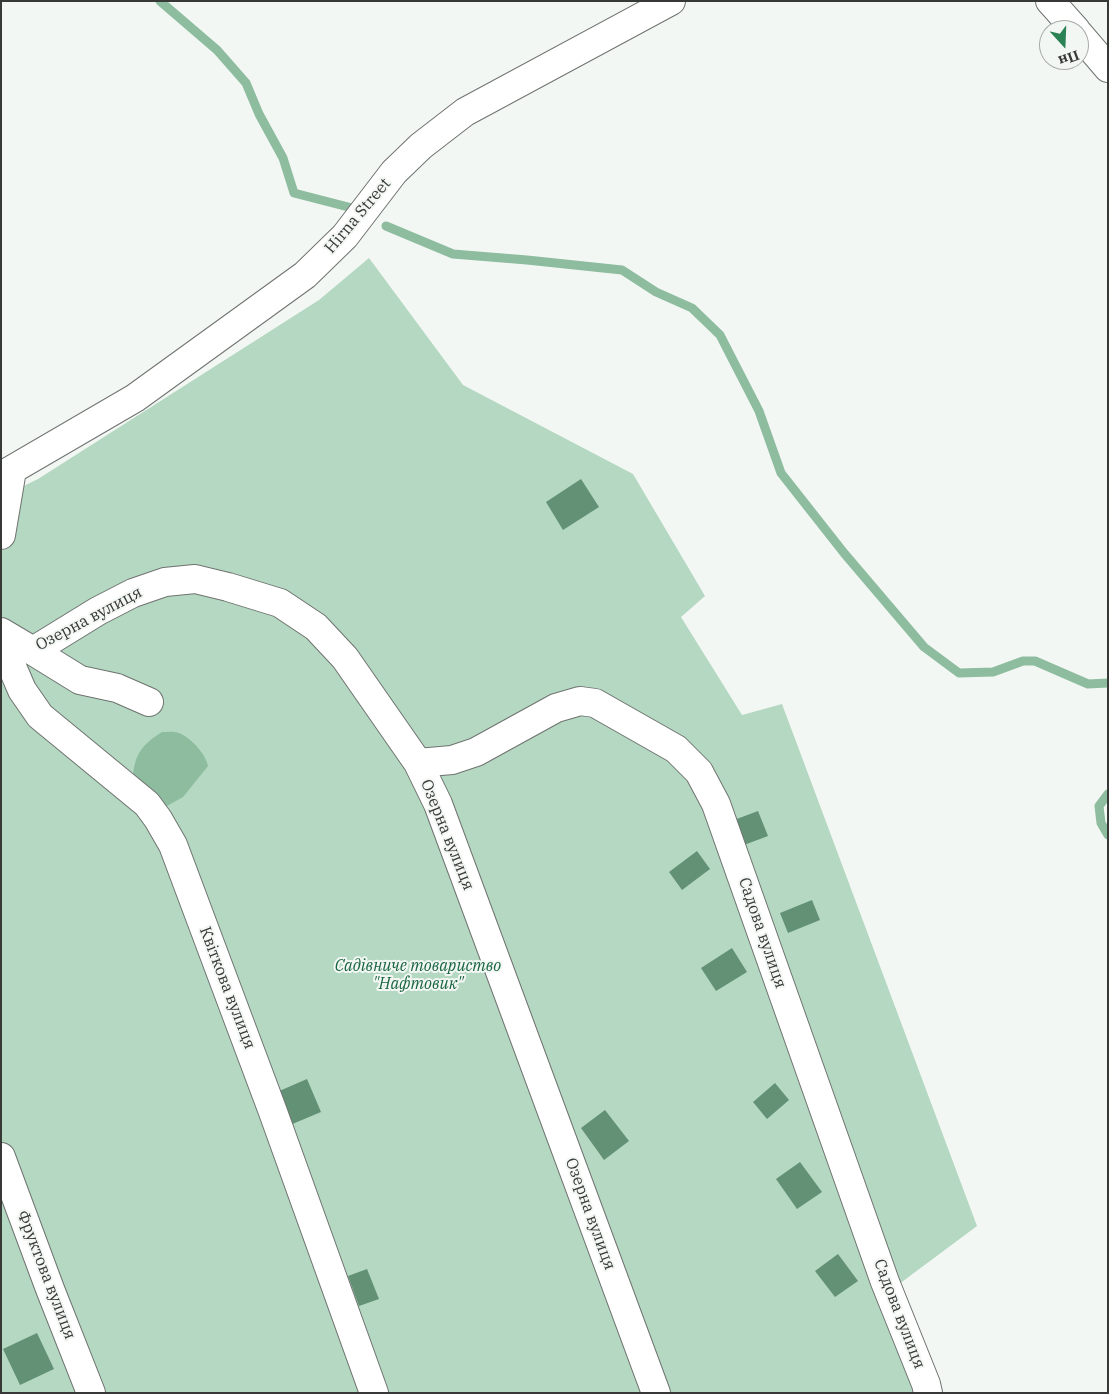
<!DOCTYPE html>
<meta charset="utf-8">
<style>
body{margin:0}
#map{position:relative;width:1109px;height:1394px;overflow:hidden;background:#f3f7f4;font-family:"IBM Plex Serif",serif}
canvas{display:block}
.frame{position:absolute;inset:0;border:2px solid #373937;pointer-events:none}
.north{position:absolute;left:1039px;top:20px;width:50px;height:50px;box-sizing:border-box;background:#f3f7f4;border:1px solid #a8aba8;border-radius:50%;rotate:160deg;font-size:14px;font-weight:700;line-height:20px;text-align:center;color:#373937}
.north::after{content:'';display:block;margin:auto;width:18px;height:22px;background:#2b8255;clip-path:polygon(50% 0,100% 100%,50% 72%,0 100%)}
</style>
<div id="map">
<canvas width="1109" height="1394"></canvas>
<div class="frame"></div>
<div class="north">Пн</div>
</div>
<script>
const context = document.querySelector('canvas').getContext('2d');
context.lineJoin = 'round';
function paint(path, color) {
  context.fillStyle = color;
  context.fill(path, 'evenodd');
}
function strokePath(path, color, width, dash) {
  context.strokeStyle = color;
  context.lineWidth = width;
  context.lineCap = dash ? 'butt' : 'round';
  context.setLineDash(dash || []);
  context.stroke(path);
}
function drawText(font, color, halo, rows, align = 'center') {
  context.font = font + ' "IBM Plex Serif",serif';
  context.lineWidth = 4;
  context.setLineDash([]);
  context.textBaseline = 'middle';
  context.strokeStyle = halo;
  context.fillStyle = color;
  for (const [text, x, y, turn = 0] of rows) {
    context.save();
    context.translate(x, y);
    context.rotate((+turn || 0) * Math.PI / 180);
    context.textAlign = isNaN(turn) ? turn : align;
    if (halo) context.strokeText(text, 0, 0);
    context.fillText(text, 0, 0);
    context.restore();
  }
}
const green = new Path2D(`
 M369,258l94,127 170,89 72,122 -24,21 61,98 40,-11 195,522 -94,70 34,97h-916v-896l37,-18 281,-179z`);
const water = new Path2D(`
 M162,732c5,0 12,-1 17,1 12,5 26,20 29,33l-25,31 -16,9 -10,-3 -24,-27c2,-23 10,-32 29,-44z`);
const stream = new Path2D(`
 M160,1l57,49 29,33 13,31 24,44 11,35 62,16
 M386,226l67,28 74,6 95,10 34,22 36,16 28,27 39,76 22,62 63,80 80,94 35,26 34,-1 30,-11h12l53,23 20,-1
 M1108,794l-9,12 2,17 7,12`);
const building = new Path2D(`
 M581,479l18,28 -36,23 -17,-28z
 M758,811l10,25 -24,9 -10,-25z
 M697,851l13,18 -28,21 -13,-18z
 M812,900l8,20 -32,13 -8,-20z
 M732,948l15,24 -31,19 -15,-23z
 M307,1079l14,33 -31,13 -13,-33z
 M775,1083l14,17 -22,19 -14,-17z
 M605,1110l24,31 -25,19 -23,-32z
 M800,1162l22,30 -25,17 -21,-30z
 M838,1254l20,27 -23,16 -20,-26z
 M367,1269l12,30 -20,7 -11,-30z
 M37,1333l17,36 -34,16 -17,-36z`);
const minor = new Path2D(`
 M1050,1l26,29
 M1079,34l29,34
 M1,476l134,-78 170,-123 40,-39 49,-64 27,-26 44,-34 206,-111
 M1,535l11,-65
 M1,632l32,19 65,-40 35,-18 32,-11 30,-3 33,8 52,16 36,24 29,31 73,105 20,41 218,589
 M1,634l9,28 12,28 18,26 107,88 11,15 15,26 100,267 101,281
 M33,651l47,29 37,8 32,14
 M418,763l34,-3 24,-8 80,-44 24,-7 15,2 81,46 23,23 17,32 169,478 41,102 2,9
 M1,1157l49,132 41,104`);
const streetNames = [
 ["Hirna Street",358,216,-50],
 ["Озерна вулиця",89,619,-28],
 ["Озерна вулиця",447,835,68],
 ["Садова вулиця",762,933,71],
 ["Квіткова вулиця",227,988,69],
 ["Озерна вулиця",590,1214,70],
 ["Фруктова вулиця",46,1275,69],
 ["Садова вулиця",899,1314,69]
];
const parkNames = [
 ["Садівниче товариство",418,966],
 ["\"Нафтовик\"",418,984]
];
paint(green, '#b4d8c1');
paint(water, '#8dbc9f');
strokePath(stream, '#8dbc9f', 9);
paint(building, '#639175');
strokePath(minor, '#6f7370', 30);
strokePath(minor, '#fff', 28);
drawText('16px', '#373937', '#f3f7f4', streetNames);
drawText('italic 16px', '#186540', '#f3f7f4', parkNames);
</script>
